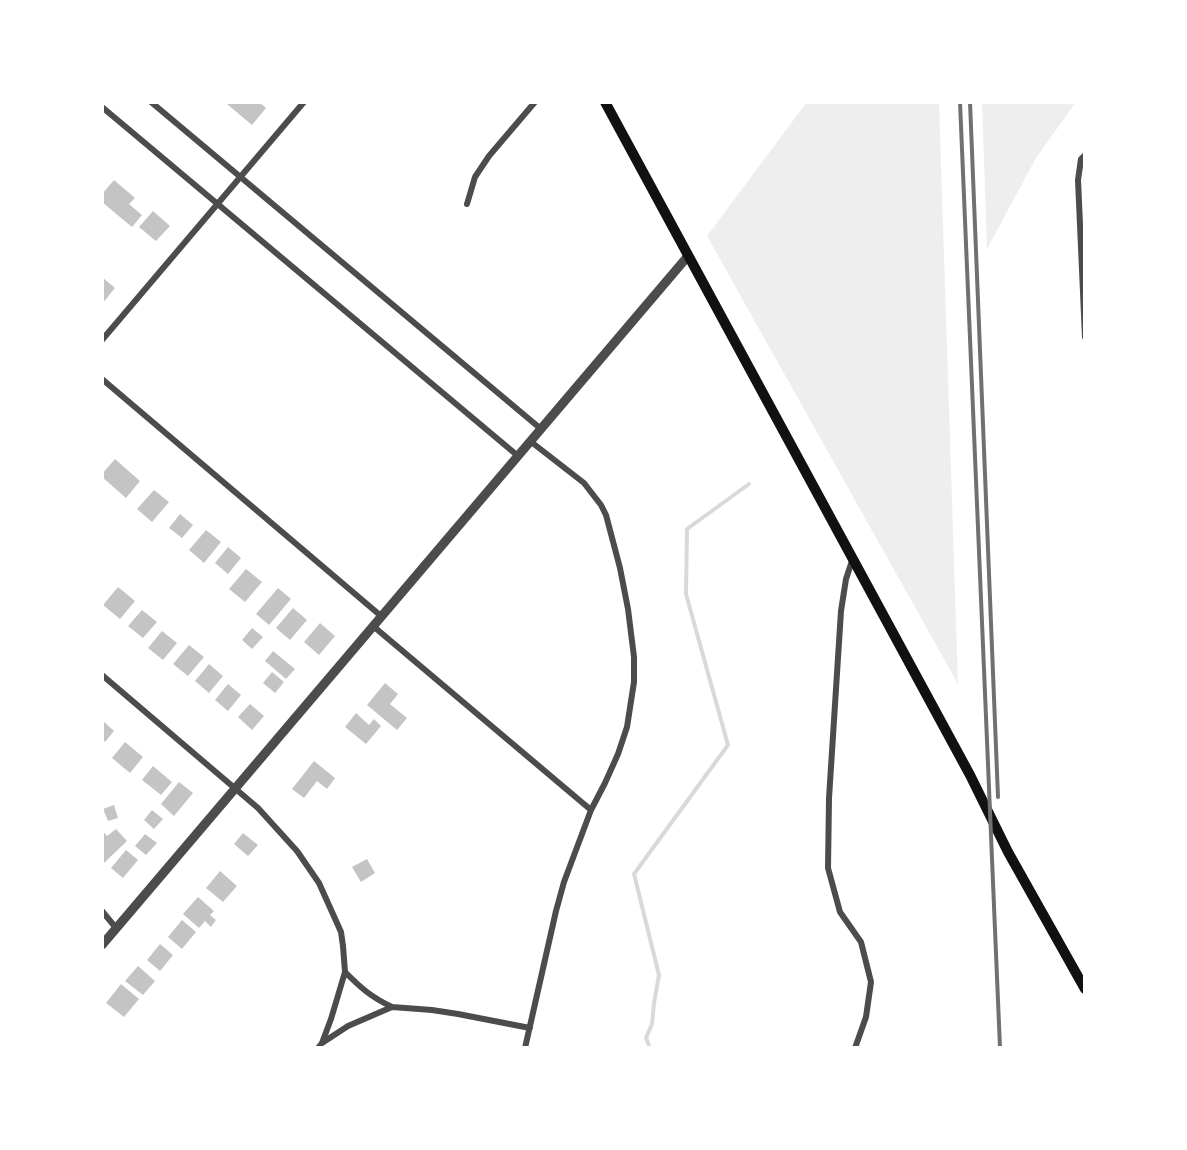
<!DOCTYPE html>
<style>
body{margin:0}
#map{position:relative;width:1187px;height:1150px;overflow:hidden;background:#fff;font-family:"Fira Sans",sans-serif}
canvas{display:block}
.frame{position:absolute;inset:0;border:104px solid #fff;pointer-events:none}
</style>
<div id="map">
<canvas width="1187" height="1150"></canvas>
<div class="frame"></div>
</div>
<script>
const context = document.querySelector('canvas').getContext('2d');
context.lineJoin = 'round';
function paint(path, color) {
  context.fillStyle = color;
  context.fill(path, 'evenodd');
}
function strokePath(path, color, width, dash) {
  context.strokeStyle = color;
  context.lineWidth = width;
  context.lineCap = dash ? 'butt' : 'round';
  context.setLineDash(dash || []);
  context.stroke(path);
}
const green = new Path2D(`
 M807,102h132l19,582 -251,-448z
 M982,102h94l-40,56 -49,91z`);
const stream = new Path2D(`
 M650,1048l-4,-10 6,-14 2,-21 5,-28 -25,-101 94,-129 -42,-151 1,-65 62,-45`);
const building = new Path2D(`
 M228,102h31l7,6 -14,17 -25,-21z
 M114,180l21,18 -6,6 13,11 -10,12 -30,-25v-8z
 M153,211l17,15 -14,15 -17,-14z
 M102,277l13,11 -13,16z
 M115,459l25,22 -14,17 -24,-21v-3z
 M154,490l15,12 -17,20 -15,-13z
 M180,514l13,11 -11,13 -13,-10z
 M206,530l15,12 -17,21 -15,-13z
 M228,547l13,11 -13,16 -13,-11z
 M246,569l16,13 -17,20 -16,-13z
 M118,587l17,14 -15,18 -17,-14z
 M278,588l13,11 -22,26 -13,-11z
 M293,608l14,12 -17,20 -14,-12z
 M142,610l15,12 -14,16 -15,-12z
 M320,623l15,13 -16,19 -15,-13z
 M252,628l11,9 -11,12 -10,-9z
 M162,631l15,12 -14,17 -15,-12z
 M189,645l15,12 -16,19 -15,-12z
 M273,651l22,18 -9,10 -21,-18z
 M209,664l14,12 -14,17 -14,-12z
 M272,672l12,10 -9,11 -12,-10z
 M385,683l13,11 -8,10 17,14 -10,12 -30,-25z
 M228,684l13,11 -13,16 -13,-11z
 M250,704l14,12 -12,14 -14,-13z
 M356,713l13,12 5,-6 7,7 -15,18 -21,-17z
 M102,720l12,11 -9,11 -3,-3z
 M125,742l18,15 -13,16 -18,-15z
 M314,761l21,17 -8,11 -10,-8 -13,17 -12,-9z
 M153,766l19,16 -11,13 -19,-15z
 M179,782l14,11 -19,23 -13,-12z
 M114,805l4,13 -10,3 -5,-12z
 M152,810l11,9 -9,10 -10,-9z
 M116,829l11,12 -23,22 -2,-3v-30l5,6z
 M243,833l15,12 -10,11 -14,-12z
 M145,834l12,9 -11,12 -11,-9z
 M126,850l12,10 -15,18 -12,-10z
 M367,859l8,14 -14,9 -9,-15z
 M220,871l17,15 -14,16 -17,-14z
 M198,897l16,14 -4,4 6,5 -5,7 -6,-6 -6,7 -16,-14z
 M182,920l14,12 -14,17 -14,-12z
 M160,944l13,11 -13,16 -13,-11z
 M138,966l17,15 -12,14 -18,-14z
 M121,984l18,15 -15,18 -18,-14z`);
const minor = new Path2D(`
 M151,102l390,327
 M102,107l416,349
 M1085,155l-4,4 -3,21 7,157
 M467,204l8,-27 14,-21 46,-54
 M102,340l202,-238
 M102,379l279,237
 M853,558l-7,21 -5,32 -12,187 -1,70 12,44 21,30 10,40 -5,35 -11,31
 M373,626l218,184
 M102,675l156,133 39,43 22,32 22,49 2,14 2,26 -14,47 -9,24
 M102,911l14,17
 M345,972c16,16 26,25 47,35
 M318,1048l4,-5 26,-17 44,-19 40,3 26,4 72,14
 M525,1048l31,-137 8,-29 27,-72 14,-27 13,-29 9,-27 7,-45v-25l-6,-48 -8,-41 -14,-53 -5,-10 -17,-22 -54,-42`);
const tertiary = new Path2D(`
 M102,945l586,-689`);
const primary = new Path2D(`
 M605,102l365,673 38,77 77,137`);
const rail = new Path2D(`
 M960,102l40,946
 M970,102l28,695`);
paint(green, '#eee');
strokePath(stream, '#d9d9d9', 4);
paint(building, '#c4c4c4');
strokePath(minor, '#4c4c4c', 6);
strokePath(tertiary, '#4c4c4c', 9);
strokePath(primary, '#111', 10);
strokePath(rail, '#707070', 4);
</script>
